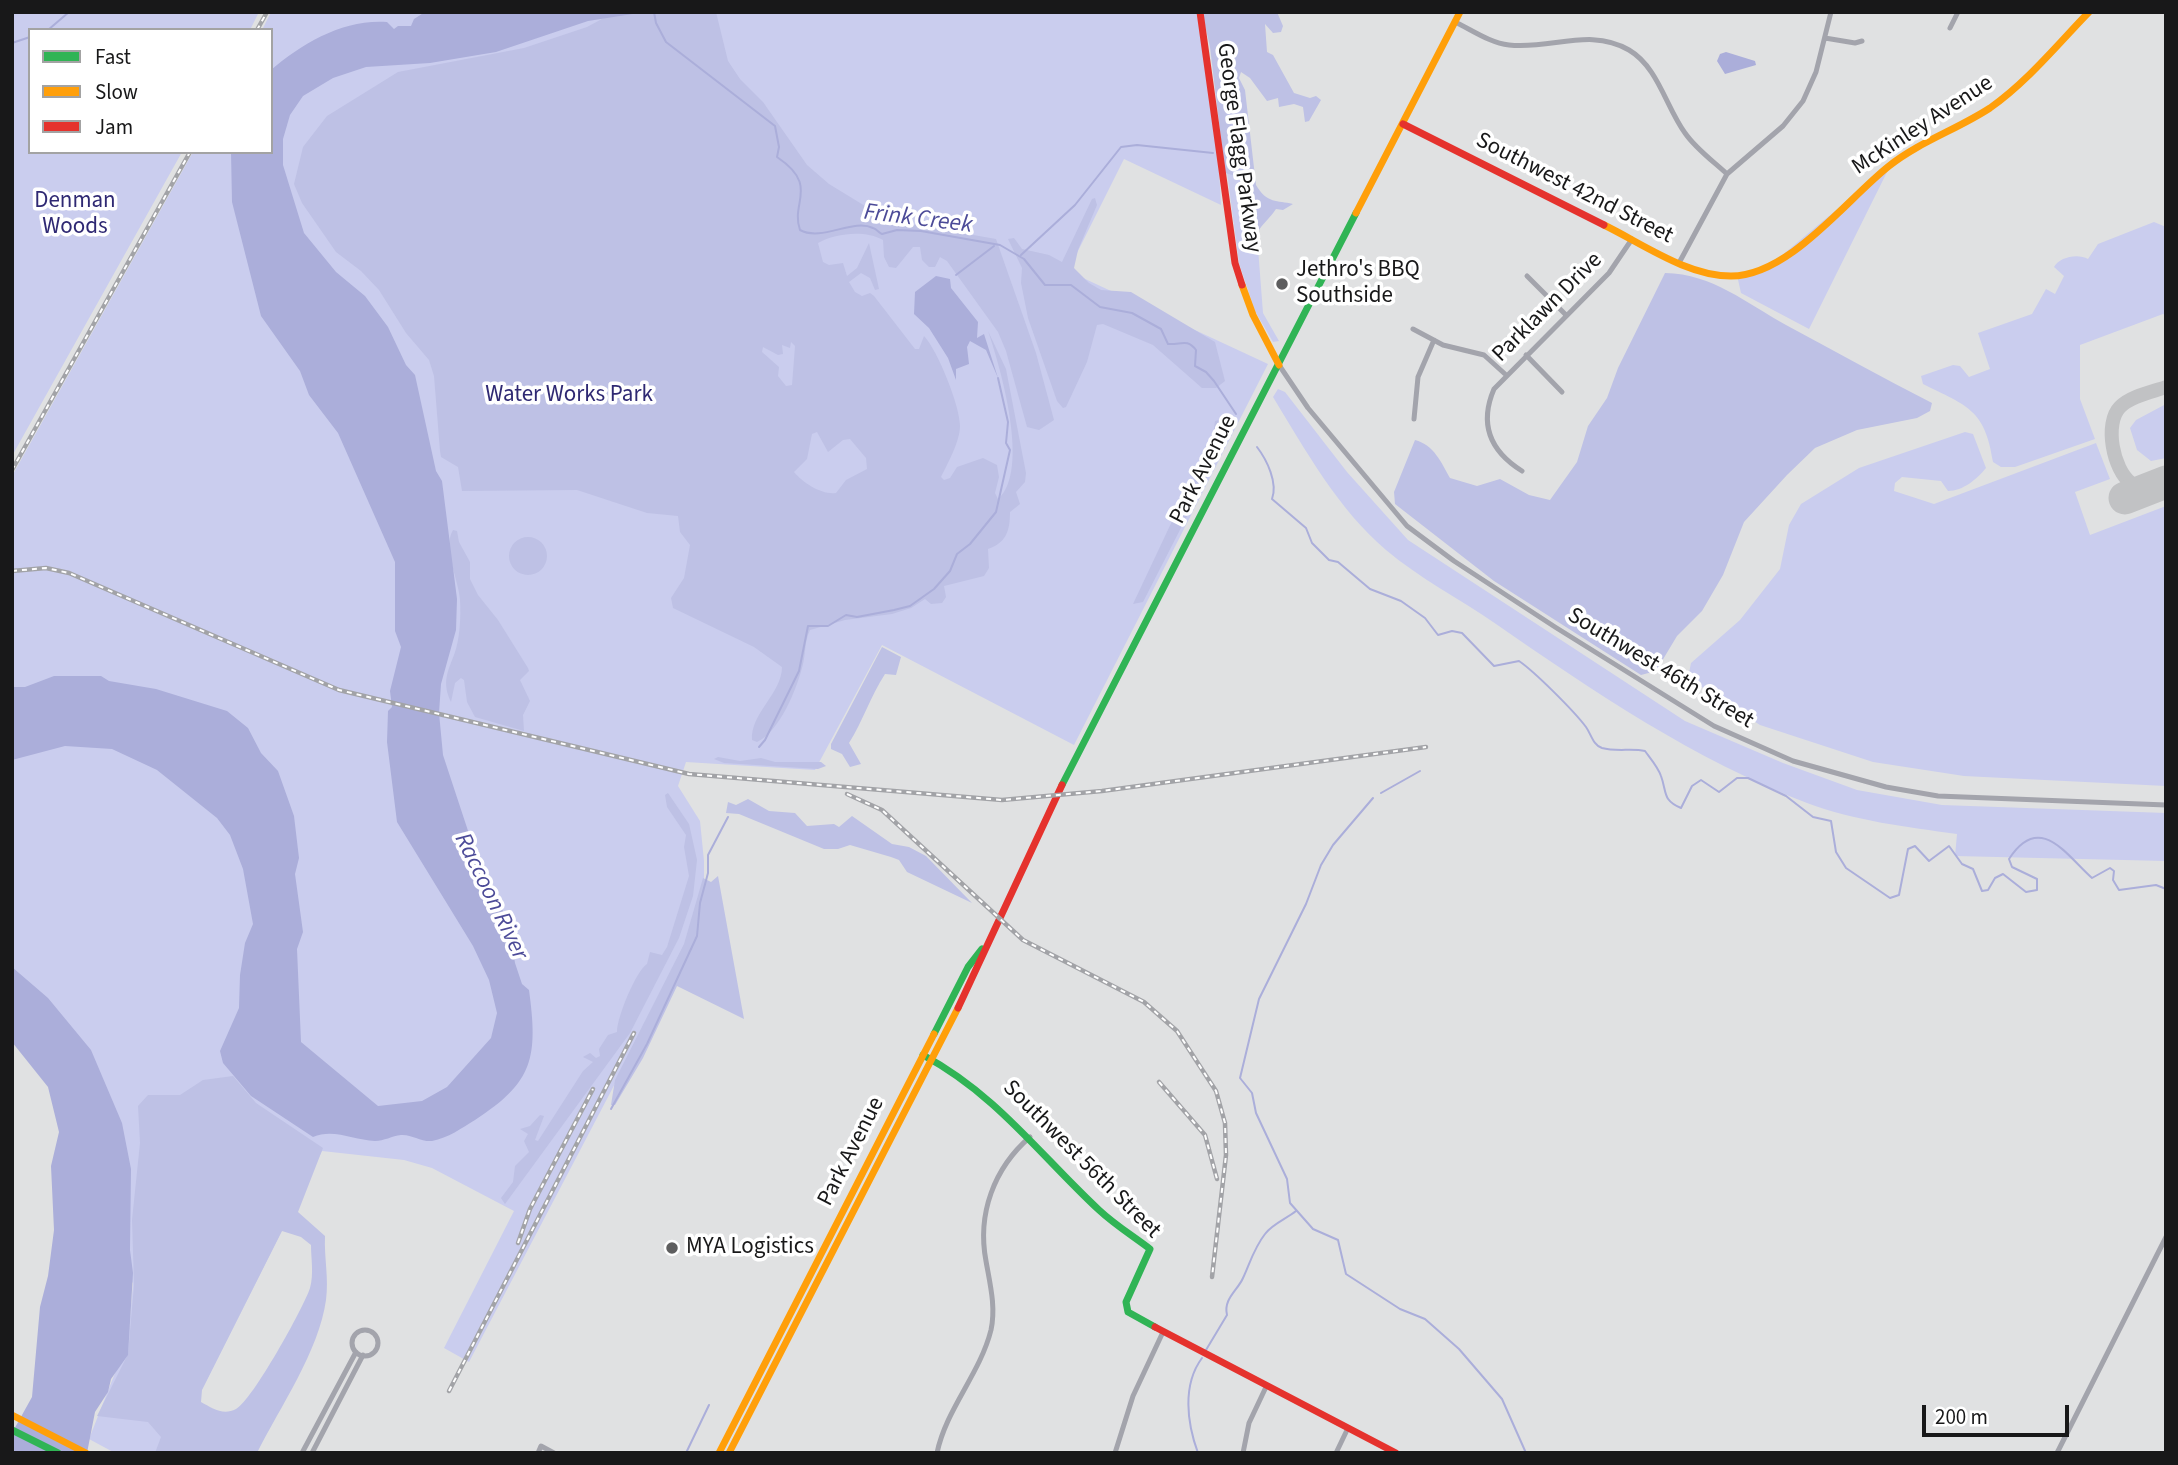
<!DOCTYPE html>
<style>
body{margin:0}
#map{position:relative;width:2178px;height:1465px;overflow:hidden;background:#e0e1e2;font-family:"Source Sans 3",sans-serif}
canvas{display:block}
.frame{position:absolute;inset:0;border:14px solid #181819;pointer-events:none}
.legend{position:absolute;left:28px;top:28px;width:245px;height:126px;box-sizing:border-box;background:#fff;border:2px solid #a3a3a3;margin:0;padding:9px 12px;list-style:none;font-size:21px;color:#181819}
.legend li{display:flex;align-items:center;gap:14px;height:35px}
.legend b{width:35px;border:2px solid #a3a3a3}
.scale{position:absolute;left:1922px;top:1405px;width:147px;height:32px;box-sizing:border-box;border:4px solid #181819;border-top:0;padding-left:9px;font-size:21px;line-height:24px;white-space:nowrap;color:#181819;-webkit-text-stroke:5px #fff;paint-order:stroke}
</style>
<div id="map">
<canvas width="2178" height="1465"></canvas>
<div class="frame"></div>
<ul class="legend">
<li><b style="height:9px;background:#30b455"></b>Fast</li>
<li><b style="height:9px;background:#ff9f0a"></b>Slow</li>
<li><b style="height:9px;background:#e5322d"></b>Jam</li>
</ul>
<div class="scale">200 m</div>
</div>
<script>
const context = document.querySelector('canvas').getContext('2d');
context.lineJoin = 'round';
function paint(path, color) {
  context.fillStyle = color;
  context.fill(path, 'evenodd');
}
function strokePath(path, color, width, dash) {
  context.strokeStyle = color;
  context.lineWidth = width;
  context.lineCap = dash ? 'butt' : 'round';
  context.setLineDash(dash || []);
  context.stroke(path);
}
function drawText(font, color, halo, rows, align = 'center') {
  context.font = font + ' "Source Sans 3",sans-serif';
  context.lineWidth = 7;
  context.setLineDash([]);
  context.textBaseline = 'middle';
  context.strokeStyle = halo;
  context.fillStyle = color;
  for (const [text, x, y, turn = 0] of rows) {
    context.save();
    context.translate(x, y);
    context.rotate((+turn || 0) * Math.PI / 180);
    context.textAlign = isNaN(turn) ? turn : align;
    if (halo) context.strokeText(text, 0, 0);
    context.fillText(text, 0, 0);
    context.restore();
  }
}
const green = new Path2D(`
 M12,12h247l-9,18h-220v122h152l-170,304z
 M271,12h926l22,157 2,36 -97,-46 -56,112 200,93 -194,381 -192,-100 -67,125 -129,-8 -8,24 22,35 4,40v35l-21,58 -214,408 -25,-14 70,-137 -82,-43 -28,-8 -82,-9 -152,302h-55l-26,-14 39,-99 5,-57 -17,-15 -104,-285v-507l181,-324h78v-122h-9z
 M1206,12l49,197 8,104 16,28 -6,1 -18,-31 -16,-48z
 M1891,164l-82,165 -68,-36 -4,-18 31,-8z
 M2154,222l12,5v89l-3,-2 -83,31v54l15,40 -80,28h-14l-8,-5c-8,-53 -26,-56 -70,-78l-2,-8 32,-11 7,1 9,11 21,-8 -12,-36 54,-19 14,-25 9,5 9,-18 -10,-9c5,-10 24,-14 34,-8l10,-15z
 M1278,389l7,3 62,80 61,68 277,181 98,42 74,27 85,15 224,8v48l-211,-5 2,-22c-50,-7 -102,-13 -150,-31 -112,-43 -213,-111 -311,-179 -36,-25 -77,-46 -110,-74 -48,-41 -80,-99 -113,-153z
 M2166,404v54l-15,3 -14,-11 -7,-22 6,-8z
 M1965,432l8,2 13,34c-9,11 -23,23 -38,23l-7,-10 -39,-4 -7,6 -1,8 40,13 162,-61 14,36 -35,13 15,43 76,-29v280l-202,-10 -91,-14 -113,-37 -72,-47 3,-15 49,-43 40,-51 9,-44 12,-21 58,-36z`);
const forest = new Path2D(`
 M615,12h101l12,49 12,18 23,23 44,63 22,19 59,36 108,19 40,114 18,67 -15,10 -12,-3 -21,-76 -8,-19 -51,-71 -7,-4 -5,10h-6l-7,-7 -2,-13h-7l-17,21 -7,-1 -5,-10 -1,-17c-18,-10 -47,-7 -65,3l5,19 6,3 14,-2 4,13 10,-8 12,-25 10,46 -4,1 -5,-12 -9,-5 -12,9 6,10 7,4 8,-3 4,3 41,53h4l5,-13c14,15 36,70 36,90 0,15 -12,37 -19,51l3,3 6,-2 7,-11 26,-9 14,7 2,12 -4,16 3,6c33,-28 2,-133 -10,-168l18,38 20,104 -1,9 -9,10 4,12 -10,8c0,19 -4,31 -22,37l1,19 -5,8 -40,10 2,11 -4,6 -11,1 -6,-5 -14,9 -19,6 -47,6 -35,10c-6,12 -4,25 -8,38 -6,23 -23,64 -45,74l-5,-2c-2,-26 30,-47 30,-73l-28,-20 -81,-39 -2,-10 13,-20 6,-33 -10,-13 -2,-16 -31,-3 -70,-23 -115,1 -4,-24 -17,-10 -1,-6 -6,-75 -5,-16 -23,-27 -27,-43 -18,-19 -25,-19 -34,-49 -8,-19 9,-37 24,-31 71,-44 126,-24 63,-21zM791,342l4,4 -3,39 -6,1 -8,-10 1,-9 -17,-15 1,-5 15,8 5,-1 -1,-9 8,3zM817,432l11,20 15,-12 7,-1 16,19 1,11 -21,11 -10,13c-14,2 -33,-10 -42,-21l13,-13 5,-25z
 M1202,12h75l6,14 -2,6 -8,1 -8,-9 2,28 6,3 21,38 16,5 6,-2 5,4 -12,21 -4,1 -2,-15 -9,-3 -15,3 -1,-9 -11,3 -17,-23 -9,-6 -2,6 6,12 11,95c11,19 21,15 37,19l-10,6 -7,-1c-6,9 -13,14 -19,24l-5,1 -9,-56 -18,-5 -15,-126z
 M1095,198l2,7 -19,45 -4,18 15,15 12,7 30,2 84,50 10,39 -9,7h-14l-49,-43 -50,-21 -6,1 -10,37 -21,45 -3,1 -6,-7 -29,-83 -7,-35 1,-15 -14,-29 6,-1 8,11 27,6 13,7 30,-63z
 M1665,273c48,1 81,30 121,52 49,26 97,53 146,78l-2,8 -13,7 -60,12 -42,18 -28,27 -43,47 -21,53 -21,36 -25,25 -21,35 -15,4 -147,-94 -99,-77 -1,-12 21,-52c19,5 26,22 35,38l27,8 23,-7 29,16 21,5 27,-38 11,-36 19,-28 11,-30z
 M1226,418l7,8 -7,14 -83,162 -10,2 41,-87 37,-67 4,-29z
 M453,530l4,1 2,11 11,20v17l8,16 20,25 30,48 1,3 -9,9 10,21 -7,14 1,16 -49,-14 -8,-15 -3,-22 -3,-2 -6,5 -4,19c-9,-19 -4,-29 3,-47 6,-15 7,-39 6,-55 -1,-20 -18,-52 -7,-70z
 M509 556a19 19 0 1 1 38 0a19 19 0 1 1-38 0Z
 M882,647l19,10 -5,18 -11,-1c-15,23 -22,47 -36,69l12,21 -11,3 -8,-13 -11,-5v-5z
 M718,757l22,4 21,-3 14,4h46l5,4 -8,3 -94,-6 -10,-4z
 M668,793l21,31 8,36 -4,36 -14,42 -49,95 -125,171 -4,-6 12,-16 2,-16 14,-14 -5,-11 4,-7 -8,-5 10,-3 10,-11 4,1 -9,24 3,1 45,-70 10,-9 -10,-5 7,-4 6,5 4,-2 -1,-7 9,-14 9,-3c0,-15 19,-61 30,-68l3,-12 12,3 5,-8 22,-71 -5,-29 2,-12 -19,-28 -2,-12z
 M748,799l21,12 26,2 12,13 27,-2 5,3 13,-11 40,28 17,3 17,9 46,47 -65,-31 -8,-12 -8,-3 -41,-12 -12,4h-14l-85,-35 -13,-1 2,-11 8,3z
 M718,876l26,143 -67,-33 -34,72 -28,47h-4l4,-25 69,-136 19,-66 8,4z
 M233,1076l23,27 67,45 -25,64 27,24c-1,22 4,42 1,64 -7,51 -46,107 -69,153h-102l6,-16 -13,-15 -51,-6 31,-62 6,-69 -2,-65 8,-77 -2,-37 10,-11h32l23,-15zM282,1231l19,6 10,8c0,14 3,29 -1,43 -6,19 -58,113 -74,121 -13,7 -24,-1 -35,-7l1,-12z`);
const water = new Path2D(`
 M425,12l214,1 -51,8 -92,31 -66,11 -64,4 -33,11 -30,18 -13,19 -7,24v26l21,68 32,39 29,24 23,31 18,38 9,10 21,96 6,10 15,118 -1,31 -15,54 -2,29 4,42 32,97 3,19 22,32 10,27 5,33 7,21 7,6c9,67 5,92 -54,130 -13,8 -27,18 -43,21 -11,1 -21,-7 -31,-6 -9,1 -17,6 -26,6 -21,-1 -42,-13 -62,-4l-62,-41 -28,-33 -3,-12 19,-43 1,-33 5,-32 8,-19 -10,-55 -13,-34 -13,-17 -60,-48 -45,-21 -47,-3 -53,14v-73h13l29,-11h47l8,5 47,8 71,22 21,17 13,25 17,18 16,45 5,42 -4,16 8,58 -6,17 4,93 77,64 44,-5 25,-14 44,-49 6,-25 -8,-33 -16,-34 -76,-124 -10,-80 1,-31 4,-4 -2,-16 11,-44 -6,-16v-69l-57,-129 -29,-38 -9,-24 -39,-55 -29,-114 -1,-50h40v-82c32,-27 72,-51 116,-48l7,7 4,-3h13l3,-7z
 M1726,52l29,9 1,4 -31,9 -8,-13 3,-7z
 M936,276l14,3 1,9 27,34 -1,16 7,-4 14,44 -12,-28 -16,-9 -3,6 2,17 -13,5v11l-8,-22 -19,-30 -15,-14 1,-22z
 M12,967l36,31 43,52 31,73 9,46 -1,81 3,23 -5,82 -17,24 -3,13 -13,20 -8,41h-75v-20l20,-36 8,-90 8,-31 6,-46 -3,-64 8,-34 -11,-45 -36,-45z`);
const stream = new Path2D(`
 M654,12l2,11 10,19 109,84 4,21 -2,10c43,29 13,45 23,73 22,12 53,-12 73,-2 4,1 6,5 9,6l15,-4 24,1 79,14 24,14 21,26h26l29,22 32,6 29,16 7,15c13,1 19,-6 28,6l-1,16 11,6 8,9 22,33
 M48,30l21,-18
 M12,43l18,-6
 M1228,150h8
 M1021,255l54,-50 46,-58 16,-2 76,8
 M956,275l38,-29
 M1257,447c10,13 21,36 15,52l34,29 6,15 17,17 9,2 32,27 31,12 24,17 13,17 14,-4 10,2 32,33 25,-5c16,11 55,50 67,66 5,7 7,18 16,21 14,4 30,0 43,3 5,7 13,16 16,25 6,16 1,24 20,32l11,-22 9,-6 18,12 18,-14h11l38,18 27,21 18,4 5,31 10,16 44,30 9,-3 9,-46 7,-3 14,15 20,-15 13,18 11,5 9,22 6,-1 7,-12 8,-4 23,18 11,-2v-11l-25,-12 -3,-8c31,-48 58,-3 83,19l18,-10 4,3 -1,9 6,10 37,-5 10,4
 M759,747l6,-7 34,-69 9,-45h20l18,-11 11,2 37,-7 16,-4 24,-17 16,-18 7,-17 13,-10 26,-32 14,-62 -4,-7 2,-21 -10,-44
 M1381,793l39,-22
 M1373,798l-40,47 -12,20 -15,39 -47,95 -19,79 12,15 4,20 31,66 3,24 23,26 25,11 8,34 54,35 25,10 34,30 43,50 24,54
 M611,1109l36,-65 50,-108 3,-33 8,-30v-18l20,-38
 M1206,1350l21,-35c-4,-16 11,-25 16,-37 7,-15 11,-30 22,-44 7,-10 21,-15 31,-23
 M686,1453l23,-48
 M1198,1453c-11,-30 -16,-68 4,-95`);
const taxiway = new Path2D(`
 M2158,485c-9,2 -19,4 -27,-2 -18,-13 -27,-60 -11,-76 11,-11 32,-15 46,-20`);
const runway = new Path2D(`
 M2125,498l41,-16`);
const street = new Path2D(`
 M1455,22c17,8 35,21 54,23 42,5 81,-18 120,5 29,17 37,57 56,83 11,16 28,28 42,41
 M1950,28l8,-16
 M1825,38l30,5 7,-2
 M1679,263l48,-89 56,-48 20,-25 13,-29 15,-60
 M1527,276l39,39
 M1413,329l30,16 41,10 21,19
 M1526,355l36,37
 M1279,365l29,43 99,118 47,35 101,66 159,99 79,35 93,26 52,9 228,9
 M1414,419l4,-42 16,-37
 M1522,471c-32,-20 -43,-47 -28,-82l115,-116 23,-34
 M352 1343a13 13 0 1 1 26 0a13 13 0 1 1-26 0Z
 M302,1453l54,-101
 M312,1453l51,-98
 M538,1453l3,-7 13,7
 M937,1453c9,-44 43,-79 54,-123 5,-23 -1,-46 -5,-69 -9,-47 8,-93 44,-124
 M1115,1453l18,-57 30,-64
 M1243,1453l6,-30 17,-36
 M1336,1453l12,-25
 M2057,1453l109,-216`);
const fast = new Path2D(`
 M1062,785l294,-572
 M934,1034l34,-67 14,-18
 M923,1055c74,40 116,99 176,155 16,15 34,26 51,39l-24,53 2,10 27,15
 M12,1430l46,23`);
const slow = new Path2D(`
 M1356,213l104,-201
 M1604,225c39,19 83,51 127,51 58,0 115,-76 158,-110 30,-24 69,-37 101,-58 38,-27 67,-63 99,-96
 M1242,285l11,30 26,50
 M12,1415l74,38
 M719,1453l215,-419
 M729,1453l229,-445`);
const jam = new Path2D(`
 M1200,12l35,251 7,22
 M1403,124l201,101
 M958,1008l104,-223
 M1155,1327l241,126`);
const rail = new Path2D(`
 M257,30l10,-18
 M12,470l178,-318
 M12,571l34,-3 23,5 270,117 350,84 313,26 100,-9 324,-44
 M847,794l35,16 141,130 121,62 33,29 39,60 9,32 1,32 -14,122
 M1159,1082l46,53 12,44
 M518,1243l12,-34 63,-120
 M449,1391l185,-358`);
const markers = [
 [1282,284,7,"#5e5e5f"],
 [672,1248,7,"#5e5e5f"]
];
const streetNames = [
 ["McKinley Avenue",1923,126,-33],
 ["George Flagg Parkway",1238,148,82],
 ["Southwest 42nd Street",1574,189,27],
 ["Parklawn Drive",1548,308,-45],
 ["Park Avenue",1204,470,-63],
 ["Southwest 46th Street",1660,669,31],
 ["Park Avenue",852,1152,-63],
 ["Southwest 56th Street",1081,1160,45]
];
const parkNames = [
 ["Denman",75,202],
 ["Woods",75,228],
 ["Water Works Park",569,396]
];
const poiNames = [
 ["Jethro's BBQ",1296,271],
 ["Southside",1296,297],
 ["MYA Logistics",686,1248]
];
const waterNames = [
 ["Frink Creek",918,220,7],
 ["Raccoon River",490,897,64]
];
paint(green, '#cacdee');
paint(forest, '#bec1e5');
paint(water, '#abaeda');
strokePath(stream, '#abaeda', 2);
strokePath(taxiway, '#c1c2c4', 14);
strokePath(runway, '#c1c2c4', 33);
strokePath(street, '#a3a4ac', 5);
strokePath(fast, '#30b455', 7);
strokePath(slow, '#ff9f0a', 7);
strokePath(jam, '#e5322d', 7);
strokePath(rail, '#a2a3a7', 4.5);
strokePath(rail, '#fff', 2, [5]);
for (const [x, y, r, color] of markers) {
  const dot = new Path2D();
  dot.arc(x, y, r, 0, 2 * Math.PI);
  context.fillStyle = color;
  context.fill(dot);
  strokePath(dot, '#fff', 2.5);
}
drawText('23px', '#181819', '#fff', streetNames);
drawText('23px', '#2f2973', '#fff', parkNames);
drawText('23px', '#181819', '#fff', poiNames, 'left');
drawText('italic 24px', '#4c4b98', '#fff', waterNames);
</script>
